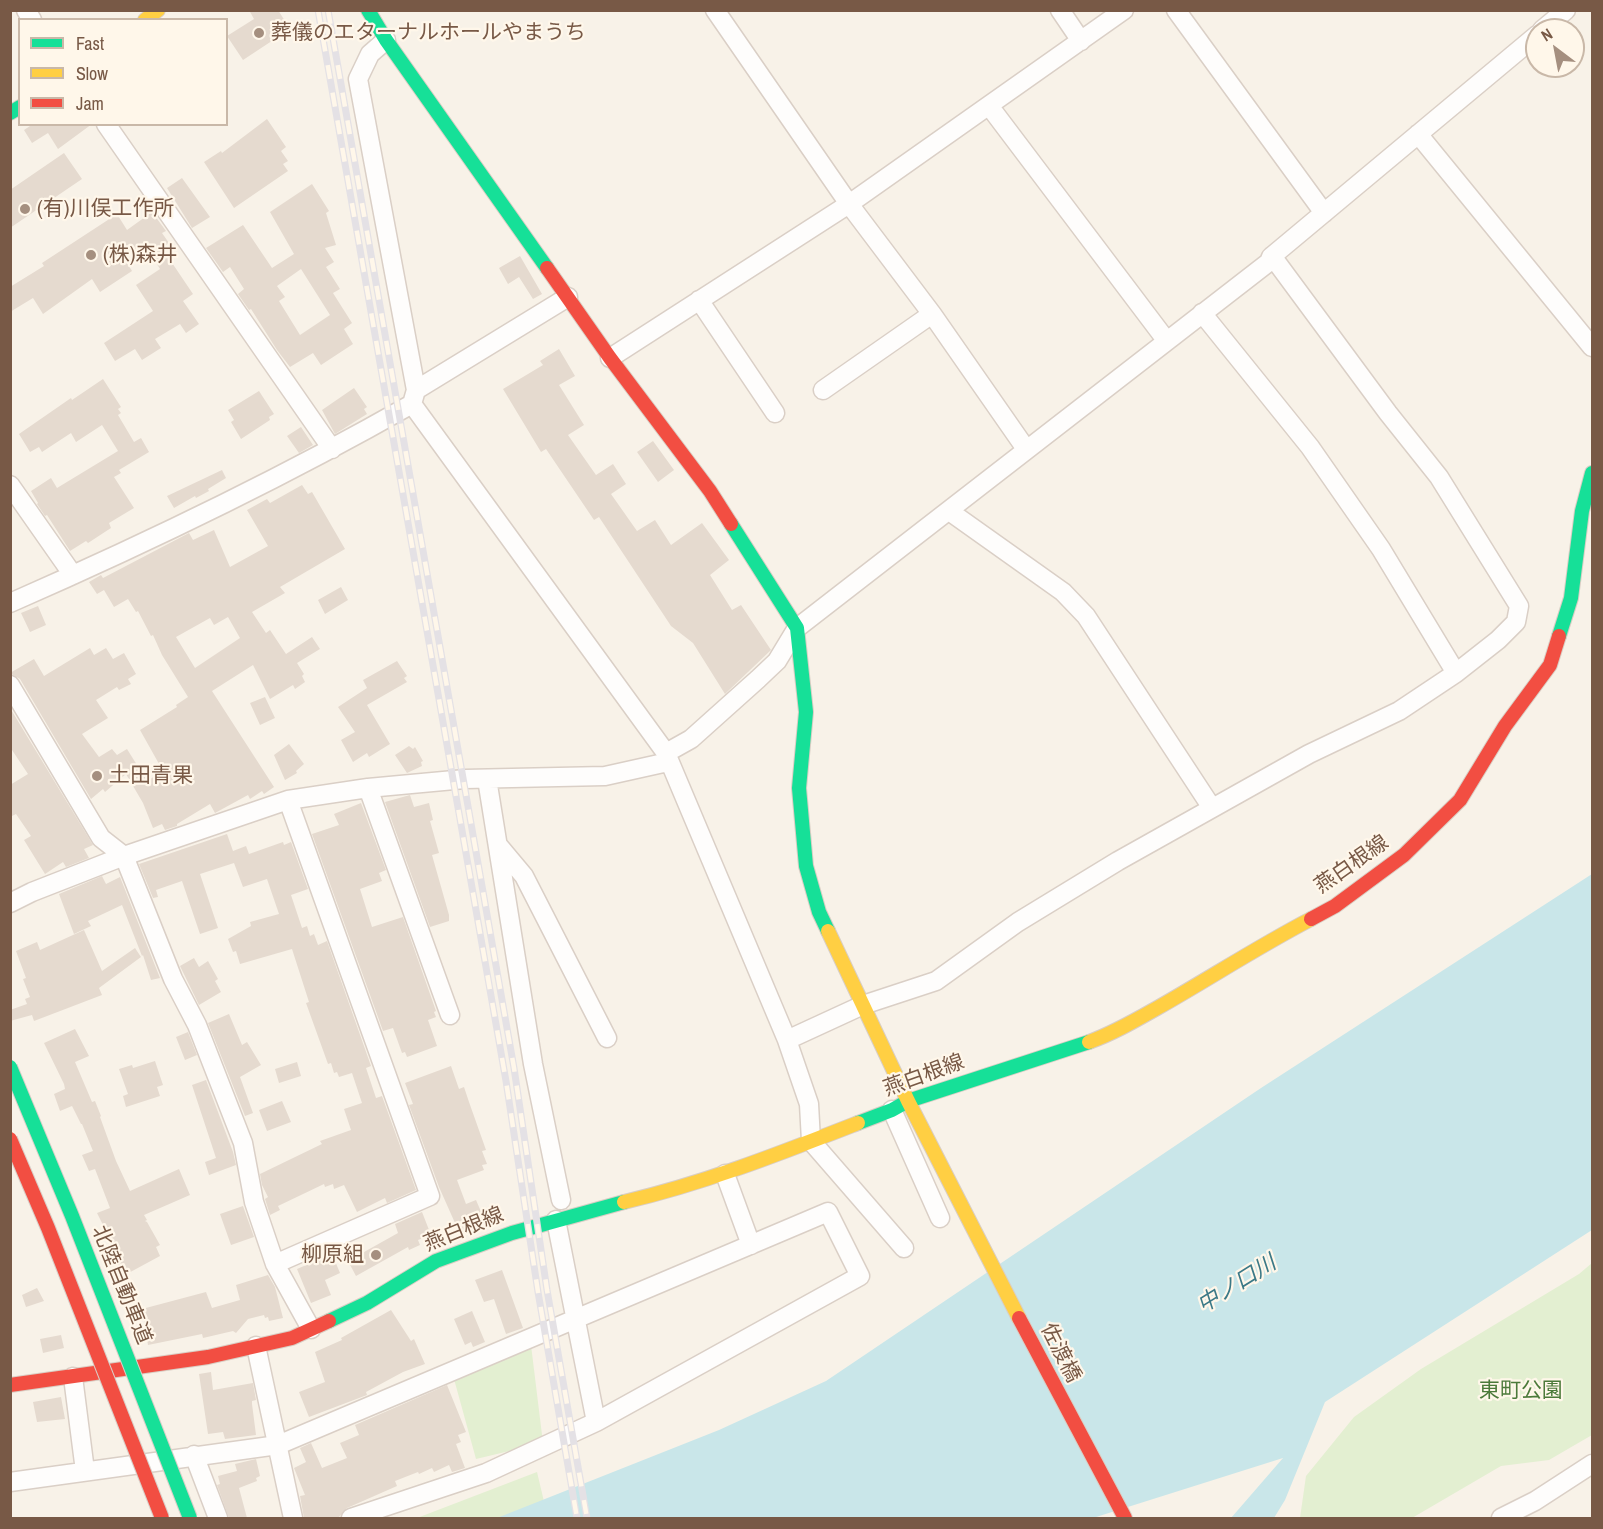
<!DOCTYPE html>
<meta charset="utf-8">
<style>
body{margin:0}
#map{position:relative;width:1603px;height:1529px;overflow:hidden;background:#f8f2e8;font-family:"Archivo Narrow",sans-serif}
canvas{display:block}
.frame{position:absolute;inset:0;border:12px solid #785946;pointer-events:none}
.legend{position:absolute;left:18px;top:18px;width:210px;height:108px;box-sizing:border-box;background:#fff7ea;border:2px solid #c9b8a8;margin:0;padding:8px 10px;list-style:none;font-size:18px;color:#785946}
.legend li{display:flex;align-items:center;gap:12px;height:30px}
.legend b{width:30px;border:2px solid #c9b8a8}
.north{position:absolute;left:1525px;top:18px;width:60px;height:60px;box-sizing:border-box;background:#fff7ea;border:2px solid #c9b8a8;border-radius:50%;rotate:328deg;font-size:16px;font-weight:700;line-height:24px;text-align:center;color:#785946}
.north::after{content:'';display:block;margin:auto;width:21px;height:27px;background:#a58f7f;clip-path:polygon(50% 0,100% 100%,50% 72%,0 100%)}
</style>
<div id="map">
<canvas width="1603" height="1529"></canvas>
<div class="frame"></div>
<ul class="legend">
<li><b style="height:8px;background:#16e098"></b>Fast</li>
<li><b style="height:8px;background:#ffcf43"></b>Slow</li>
<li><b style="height:8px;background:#f24e42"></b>Jam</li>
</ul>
<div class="north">N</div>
</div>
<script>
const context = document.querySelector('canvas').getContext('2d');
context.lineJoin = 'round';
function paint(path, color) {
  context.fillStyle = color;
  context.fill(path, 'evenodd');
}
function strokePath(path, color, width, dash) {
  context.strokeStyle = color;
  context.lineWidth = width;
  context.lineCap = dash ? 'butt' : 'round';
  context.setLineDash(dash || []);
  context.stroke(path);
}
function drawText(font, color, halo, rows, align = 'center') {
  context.font = font + ' "Archivo Narrow","Noto Sans JP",sans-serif';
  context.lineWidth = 4.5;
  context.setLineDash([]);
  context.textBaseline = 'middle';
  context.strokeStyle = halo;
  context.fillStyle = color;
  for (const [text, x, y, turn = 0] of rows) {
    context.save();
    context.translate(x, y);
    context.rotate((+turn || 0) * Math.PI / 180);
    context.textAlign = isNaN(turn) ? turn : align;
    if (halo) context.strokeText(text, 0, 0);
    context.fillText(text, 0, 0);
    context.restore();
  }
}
const green = new Path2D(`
 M1592,1263v172l-43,25 -48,6 -89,52h-112l6,-42 48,-59 67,-48 158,-95z
 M531,1345l12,98 -67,16 -22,-80z
 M537,1472l9,38 -19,8h-110z`);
const water = new Path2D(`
 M1592,874v356l-267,172 -40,98 -11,18h-43l52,-60 -190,60h-596l222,-88 107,-49 435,-293z`);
const building = new Path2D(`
 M249,10h29l12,19 -47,31 -16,-24 27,-17z
 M267,119l19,28 -5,4 7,10 -5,3 5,7 -54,37 -30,-46 17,-11 1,2z
 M33,124h59l-34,25 -10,-16 -16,10 -8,-13z
 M64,153l18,26 -72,49v-38z
 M182,178l28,39 -18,11 -25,-40z
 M312,184l17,27 -3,2 10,32 -11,3 9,14 -8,5 14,22 -7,4 19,30 -8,6 9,15 -32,21 -8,-12 -23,14 -13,-17 -26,-41 -2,1 -11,-16 6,-5 -14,-22 -7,5 -17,-24 37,-23 29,43 22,-14 -24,-42zM301,269l29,46 -30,20 -21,-34 6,-4 -8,-11z
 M152,212l14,19 -4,2 7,10 -7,5 31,46 -10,7 16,23 -13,9 -6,-9 -25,15 6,9 -19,12 -7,-11 -20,12 -11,-18 49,-32 -17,-26 24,-16 -16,-25 -20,14 8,13 -32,21 -8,-13 -49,35 -10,-16 -23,14v-25l34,-21 -2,-3 75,-49 10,16z
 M520,256l22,38 -9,5 -14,-22 -11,7 -9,-16z
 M559,349l16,27 -16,9 25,40 -16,10 28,40 17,-11 13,20 -15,10 26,37 18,-11 16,25 31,-22 27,37 -19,15 22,35 9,-5 30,45 -46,44 -32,-51 -22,-17 -72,-109 -5,3 -48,-71 -5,3 -38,-63 40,-24 -3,-4z
 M103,379l18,28 -3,2 3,4 -3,2 16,27 7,-4 8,14 -30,18 2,3 -7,4 20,31 -25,15 2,5 -23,15 -2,-2 -16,10 -23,-36 -2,1 -8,-12 1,-1 -7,-12 20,-13 6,10 61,-37 -16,-26 -26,17 -5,-9 -29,19 -3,-5 -9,5 -11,-18 52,-36 1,2z
 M354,388l13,19 -3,2 3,5 -32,20 -13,-24z
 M259,391l15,23 -5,3 1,3 -29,19 -10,-17 3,-2 -6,-10z
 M301,427l12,18 -14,8 -12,-17z
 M653,441l21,29 -16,12 -21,-30z
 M222,470l4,8 -18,11 1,2 -13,7 -1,-2 -21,12 -7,-12z
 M302,485l6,9 4,-2 33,57 -65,38 5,6 -33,19 14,21 4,-3 16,24 26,-17 8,12 -23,14 7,11 -2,2 3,6 -10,7 -2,-4 -23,14 -17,-34 -41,26 62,96 -10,7 -2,-3 -12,8 -2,-4 -33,18 -5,-9 -33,20v2l-12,4 -3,-6 -9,4 -10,-25 -17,-29 -21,18 -2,-3 -12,10 -71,-120 -10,-6 24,-14 10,17 46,-28 4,7 12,-7 7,11 11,-6 12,21 -8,5 3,5 -12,6 -2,-3 -21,13 12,18 -26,16 17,23 13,-8 5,6 10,-6 20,32 16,-10 -23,-41 37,-23 -1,-2 12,-8 -26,-42 -9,-20 -2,1 -13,-25 -2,1 -8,-13 -14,8 -10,-17 -7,4 -8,-12 12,-7 2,3 86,-45 4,7 21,-10 16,37 38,-21 -21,-36 20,-11 3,4zM228,617l12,21 -45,30 -19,-31 34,-19 4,7z
 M341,587l7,13 -23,14 -7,-14z
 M38,606l8,19 -16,7 -9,-19z
 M397,661l10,15 -3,2 3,4 -40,23 23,39 -21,13 -2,-4 -14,9 -12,-22 14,-8 -17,-25 29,-19 -4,-8z
 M265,697l10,21 -15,7 -10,-22z
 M10,708l83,137 -9,4 5,9 -23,9 -3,-5 -18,12 -21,-34 7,-4 -15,-22 -6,3v-32l18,-11 -18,-27z
 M289,744l15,20 -8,7 1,2 -12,7 -11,-25z
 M409,746l4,3 2,-2 8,14 -2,1 1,4 -15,7 -12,-18z
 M410,795l4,12 15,-4 4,17 -3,1 9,32 -7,2 17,60v6l-19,6 -45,-125z
 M361,803l25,67 -7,3 3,8 -22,8 12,38 31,-10 33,94 -2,1 2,5 -8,3 9,26 -30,11 -2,-5 -3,1 -9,-25 -10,3 -71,-197 27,-9 -5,-11z
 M227,834l6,17 13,-5 3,8 34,-12 1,3 7,-3 17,47 -17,6 11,33 5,-2 3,10 4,-2 4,11 9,-4 44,125 -5,2 10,30 6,-2 34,94 -29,13 -2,-5 -28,14 -13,-27 -10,4 -1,-5 -8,3 -1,-3 -46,22 2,4 -10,5 -5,-16 3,-2 -6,-12 -2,-11 62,-30 -2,-3 31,-11 -7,-21 18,-6 -10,-30 -13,4 -2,-5 -3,1 -3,-10 -3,1 -22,-61 3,-1 -17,-53 -52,15 -4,-13 -3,1 -5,-13 23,-13 -1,-4 29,-8 -12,-35 -24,8 -9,-24 -34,11 18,54 -18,6 -18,-53 -26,9 2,7 -5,1 -14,-34z
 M102,876l4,8 14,-7 40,101 -9,2 -8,-25 -1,1 -20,-51 -34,16 3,5 -17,8 -15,-40z
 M84,930l18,41 33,-23 6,9 -42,31 3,7 -68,26 -2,-6 -22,6v-11l17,-6 -2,-5 5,-2 -7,-18 3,-1 -10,-27 21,-9 3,8z
 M194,958l5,9 9,-6 10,18 -3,2 6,11 -22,13 -19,-39z
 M229,1014l13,31 5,-3 14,23 -21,12 13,36 -8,3 -37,-93z
 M75,1029l14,27 -14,6 17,40 3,-1 6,15 -1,1 16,44 14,30 49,-22 11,26 -46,20 3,5 -2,1 2,1 13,23 -4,2 4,9 -37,20 -11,-25 3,-2 -18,-36 13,-5 -15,-39 -6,2 -7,-16 11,-4 -11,-27h-1l-9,-18 -12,5 -6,-17 11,-5 -1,-5 -20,-41z
 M188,1032l9,23 -12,5 -9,-23z
 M155,1061l8,24 -6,2 3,9 -34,11 -3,-11 5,-2 -9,-25 13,-4 1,3z
 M297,1062l4,14 -22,7 -4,-14z
 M451,1066l8,23 5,-2 5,15 17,48 -4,1 5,13 -5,1 2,5 -27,10 9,24 10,-4 9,21 -26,11 -20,-45 -30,-82 4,-1 -8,-21z
 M206,1080l27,72 3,13 -27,10 -4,-13 11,-4 -24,-73z
 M282,1101l9,21 -24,9 -8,-21z
 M243,1206l11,31 -23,8 -11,-31z
 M422,1212l9,23 -13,5 2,5 -11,5 -1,-3 -52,29 -8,-15 50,-28 -3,-9z
 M332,1254l8,19 -15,7 6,15 -20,8 -14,-34z
 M502,1270l21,58 -17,6 -12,-35 -10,3 -9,-22z
 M268,1275l7,12 8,31 -14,3 -1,-4 -3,1 -1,-3 -16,4 -12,14 -3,-2 -30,7 -1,-4 -54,11 -6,-36 64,-17 6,16 28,-8 -4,-15z
 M37,1288l7,13 -18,6 -4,-12z
 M391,1310l20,31 3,-2 11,25 -22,8 -37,20 1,3 -58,22 -10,-25 26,-10 -10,-30 27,-12 -1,-2z
 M472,1311l13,31 -12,5 -2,-5 -6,3 -11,-26z
 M61,1335l3,13 -21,5 -3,-14z
 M211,1372l2,18 40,-7 3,17 -4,1v3l4,31 -31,4 -2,-7 -15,2 -9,-60z
 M447,1385l19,47 -8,3 3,7 -5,2 9,24 -13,4 -3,-7 -15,7 -2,-4 -13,6 -1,-2 -23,9 2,5 -50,22 -8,9 -35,1 -4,-22 5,-1 -11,-27 12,-6 -6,-14 11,-5 11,25 25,-10 -7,-15 19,-8 -4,-10z
 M61,1397l4,22 -28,3 -4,-20z
 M256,1459l4,17 -4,2 1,3 -18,7 8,30h-18l-12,-33 3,-1 -2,-8 19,-5 -2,-7z`);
const street = new Path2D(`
 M26,10l6,10
 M715,10l134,194 83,110 94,135
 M1060,10l21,31
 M1176,10l148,203
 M1542,30l24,-20
 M386,40l-16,14 -12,25 58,311
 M990,107l176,233
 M106,124l226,325
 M1418,134l174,213
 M699,300l76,113
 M1202,313l108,134 71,102 75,124
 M610,358l239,-154 275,-194
 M823,390l109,-76
 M412,404l254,349 121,287 22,64 2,37 93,107
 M10,485l63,90
 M949,511l114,81 23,24 126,192
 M10,603c137,-60 272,-125 402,-199l4,-14 152,-93
 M10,685l91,153 23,18 49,123 24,46 46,118 11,59 21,62 36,65
 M666,753l25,-14 67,-60 19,-18 20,-33 472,-366 2,-5 266,-222
 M487,779l46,285 28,136
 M368,788l82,227
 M498,845l26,31 83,162
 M10,903l22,-11 92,-36 164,-56 80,-12 97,-9 140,-3 63,-14
 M787,1040l76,-35 73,-24 82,-59 100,-61 191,-107 90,-43 57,-38 42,-33 18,-18 3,-16 -80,-129 -51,-64 -116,-157
 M892,1110l48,108
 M725,1174l26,71
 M275,1264l155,-68 -142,-396
 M256,1346l37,172
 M73,1377l12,94
 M194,1455l24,63
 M10,1482l268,-37 550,-233 32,64 -264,146 -40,-202
 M351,1518l135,-45 110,-51
 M1501,1518l34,-17 57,-37`);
const fast = new Path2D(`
 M368,10l18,30 161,228
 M10,113l10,-6
 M731,524l66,104 9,84 -7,76 7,78 13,46 9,19
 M1559,636l12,-38 11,-87 10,-38
 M858,1123l34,-13 16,-9 181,-59
 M329,1321l38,-18 69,-42 76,-28 112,-31`);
const slow = new Path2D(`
 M145,20l13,-10
 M828,931l80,170 111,217
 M1089,1042c25,-9 47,-22 70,-35 51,-29 100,-61 152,-88
 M624,1202c81,-19 157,-49 234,-79`);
const jam = new Path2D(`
 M547,268l63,90 100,133 21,33
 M1311,919l24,-13 69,-51 56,-55 45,-74 45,-61 9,-29
 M1019,1318l106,200
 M10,1385l198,-28 84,-19 37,-17`);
const rail = new Path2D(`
 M318,10l188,1071 32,211 39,226
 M328,10l186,1058 33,222 40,228`);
const fastBridge = new Path2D(`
 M10,1067l62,149 118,302`);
const jamBridge = new Path2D(`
 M10,1139l38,89 114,290`);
const markers = [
 [259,33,6,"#a58f7f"],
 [25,209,6,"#a58f7f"],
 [91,255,6,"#a58f7f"],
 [97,776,6,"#a58f7f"],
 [376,1255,6,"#a58f7f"]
];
const poiNames = [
 ["葬儀のエターナルホールやまうち",271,33],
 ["(有)川俣工作所",37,209],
 ["(株)森井",103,255],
 ["土田青果",109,776],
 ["柳原組",364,1255,"right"]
];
const streetNames = [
 ["燕白根線",1352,865,-35],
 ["燕白根線",924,1076,-20],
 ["燕白根線",464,1230,-22],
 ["北陸自動車道",121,1285,68],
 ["佐渡橋",1060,1353,63]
];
const parkNames = [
 ["東町公園",1521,1391]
];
const waterNames = [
 ["中ノ口川",1237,1285,-32]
];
paint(green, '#e3efd1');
paint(water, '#c9e6e9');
paint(building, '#e5dacf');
strokePath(street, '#dacfc6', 21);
strokePath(fast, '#d9cec4', 16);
strokePath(slow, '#d9cec4', 16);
strokePath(jam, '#d9cec4', 16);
strokePath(street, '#fefdfc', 18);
strokePath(fast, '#16e098', 14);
strokePath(slow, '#ffcf43', 14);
strokePath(jam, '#f24e42', 14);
strokePath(rail, '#e4e1e5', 7);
strokePath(rail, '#fff7ea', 4.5, [14]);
strokePath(fastBridge, '#dacfc8', 16, []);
strokePath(jamBridge, '#dacfc8', 16, []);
strokePath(fastBridge, '#16e098', 14);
strokePath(jamBridge, '#f24e42', 14);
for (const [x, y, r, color] of markers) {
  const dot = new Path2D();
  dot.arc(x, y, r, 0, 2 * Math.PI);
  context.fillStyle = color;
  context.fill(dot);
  strokePath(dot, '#fff7ea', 2);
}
drawText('21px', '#785946', '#fff7ea', poiNames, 'left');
drawText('21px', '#785946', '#fff7ea', streetNames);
drawText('21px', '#4c7a3a', '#fff7ea', parkNames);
drawText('italic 22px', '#3b7987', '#fff7ea', waterNames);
</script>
